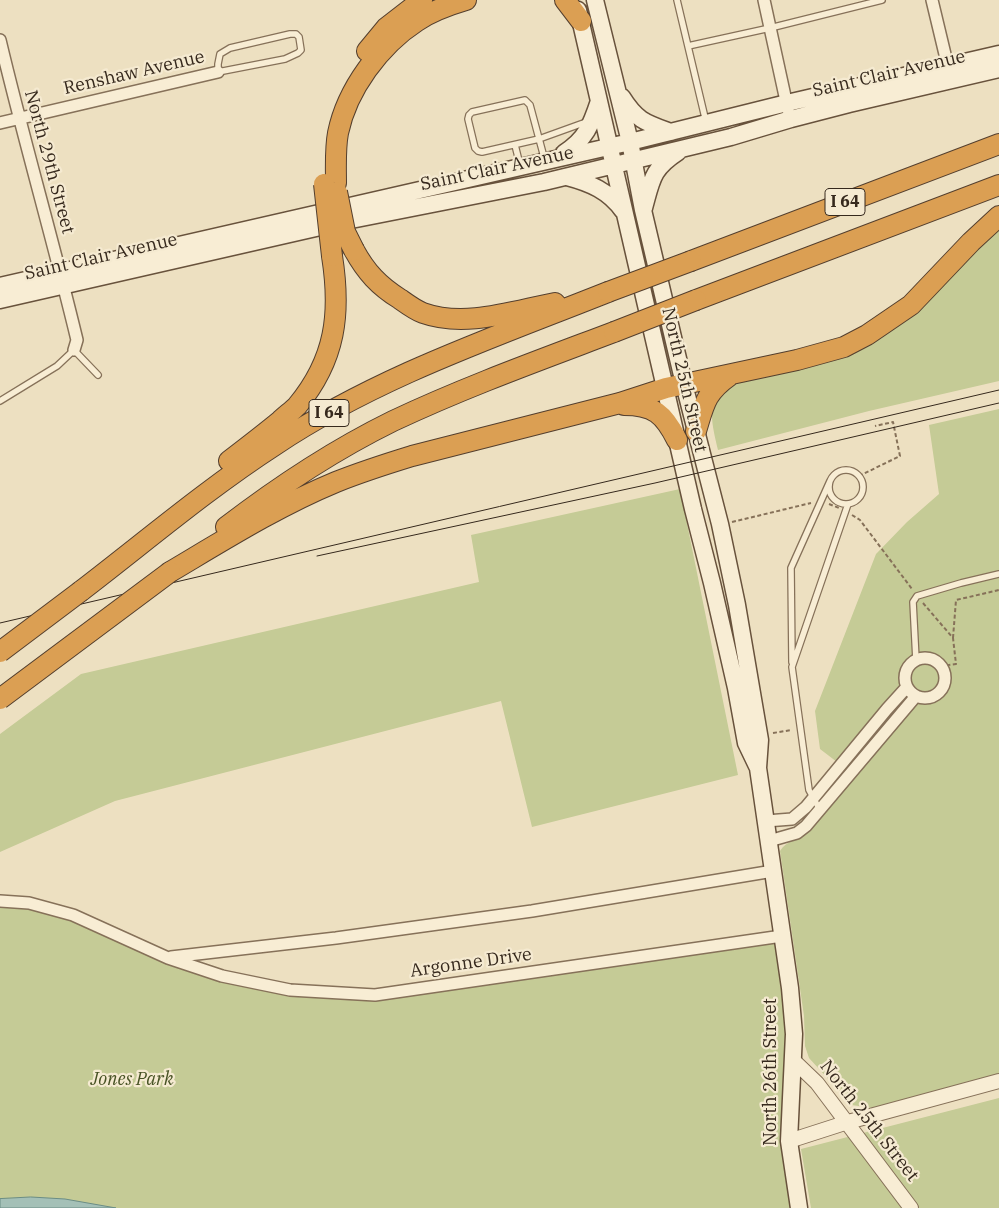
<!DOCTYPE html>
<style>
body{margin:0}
canvas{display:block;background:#ede0c1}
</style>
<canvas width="999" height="1208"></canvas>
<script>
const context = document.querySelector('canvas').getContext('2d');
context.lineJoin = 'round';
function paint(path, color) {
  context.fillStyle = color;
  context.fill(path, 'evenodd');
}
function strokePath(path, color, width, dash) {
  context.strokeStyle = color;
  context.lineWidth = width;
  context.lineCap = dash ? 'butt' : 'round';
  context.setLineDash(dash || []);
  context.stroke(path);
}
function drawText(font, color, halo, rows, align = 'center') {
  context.font = font + ' "IBM Plex Serif",serif';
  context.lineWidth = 4.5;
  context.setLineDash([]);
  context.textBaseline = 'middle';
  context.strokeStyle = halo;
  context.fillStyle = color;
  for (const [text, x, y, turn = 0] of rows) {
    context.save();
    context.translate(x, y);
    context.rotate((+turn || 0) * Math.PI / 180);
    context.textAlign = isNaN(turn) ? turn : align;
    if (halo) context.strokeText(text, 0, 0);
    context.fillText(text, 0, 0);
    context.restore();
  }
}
const green = new Path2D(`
 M999,226v155l-130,30 -151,39c-5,-22 -10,-38 -1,-59l34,-15 8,2 58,-14z
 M999,409v665l-127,34 -20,-3 -43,-47 -4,-12 -1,-30 -24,-165c7,-11 18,-11 28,-19l46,-57 -34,-26 -5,-38 61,-157 31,-32 32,-28 -10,-69z
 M680,489l58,286 -206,52 -31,-126 -386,100 -115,51v-118l81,-60 398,-92 -8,-47z
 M0,901l29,2 193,73 153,19 407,-59 17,272h-799z
 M999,1098v110h-188l-10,-59z`);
const water = new Path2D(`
 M31,1197l34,2 51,9h-116v-9z`);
const path = new Path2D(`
 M859,476l41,-20 -7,-34 -18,4
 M829,504l10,4
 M852,515l8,5 52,69
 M732,522l79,-19
 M923,603l30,35 3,26 -14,2
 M953,638l3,-38 43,-10
 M773,733l19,-3`);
const service = new Path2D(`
 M677,0l29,122
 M290,34h6l3,3 2,13 -3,3 -13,6 -67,13v-8l2,-10 10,-6z
 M688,46l82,-18 112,-28
 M515,145l5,20
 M545,161l-15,-56 -5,-5 -53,12 -3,3 -1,4 7,29 3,3 4,1 57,-13 50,-18
 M0,401l57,-35 17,-16 24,25
 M829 487a17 17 0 1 1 34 0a17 17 0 1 1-34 0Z
 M916,660l-3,-58 4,-6 44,-13 38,-9
 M792,662l-1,-94 39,-87
 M820,810l-11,-20 -17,-123 56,-163`);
const minor = new Path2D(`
 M764,0l24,110
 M932,0l17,71
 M0,40c24,101 53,200 77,300l-3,10
 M0,123l218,-51
 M905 678a20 20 0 1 1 40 0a20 20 0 1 1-40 0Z
 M766,821l26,-2 14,-12 81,-98 19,-21
 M769,841l28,-8 9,-7 110,-130
 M0,901l29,2 44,12 95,43 54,18 68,14 85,5 407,-59
 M171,957l165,-19 196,-27 241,-40`);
const tertiary = new Path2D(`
 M793,1060l24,23 94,125
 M789,1141l59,-19 151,-41`);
const secondary = new Path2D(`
 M595,0l35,142 13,68 41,174 36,140 17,81 23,135 -2,28 32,220 4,46 -5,107 10,67
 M578,10l115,499 19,74 24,105 10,55 11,23
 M622,97c15,24 24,26 49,35
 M564,153c22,-14 27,-28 35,-52
 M567,177c23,6 42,14 56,34
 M644,208c8,-29 8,-39 34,-56
 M0,286l630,-144 157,-39 212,-49
 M0,300l351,-80 193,-38 187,-45 60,-18 58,-15 150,-35`);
const motorway = new Path2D(`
 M565,0l16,21
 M367,51l19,-23 36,-28
 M336,183c0,-16 -1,-34 2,-50 9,-44 42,-88 79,-112 15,-10 32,-16 49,-21
 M354,250c12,22 25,36 46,49 7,5 15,11 23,14 42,15 90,-2 132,-10
 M691,261l308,-117
 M696,300l303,-115
 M624,405c30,0 40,9 53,35
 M696,431c8,-26 9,-38 33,-55
 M229,461c17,-13 34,-26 51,-40 5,-5 12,-10 17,-15 39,-47 44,-93 35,-150
 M226,527c52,-40 108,-77 167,-106 72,-34 147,-61 221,-89
 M170,572c54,-32 108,-66 166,-90 25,-10 50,-18 76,-26l208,-53 46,-15 131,-28 47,-13 23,-12 44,-30 60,-63 28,-26
 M81,591c64,-49 126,-102 194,-146 102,-68 220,-108 333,-153`);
const tram = new Path2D(`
 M317,556l338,-73 344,-80
 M0,623l999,-233`);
const motorwayBridge = new Path2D(`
 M324,184l8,72
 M337,192l8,40 9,18
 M608,292l83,-31
 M614,332l82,-32
 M0,652l81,-61
 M0,699l170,-127`);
const shields = [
 [845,202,40],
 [329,413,40]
];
const shieldNames = [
 ["I 64",845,202],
 ["I 64",329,413]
];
const streetNames = [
 ["Renshaw Avenue",134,73,-13],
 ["Saint Clair Avenue",889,74,-13],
 ["North 29th Street",49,162,75],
 ["Saint Clair Avenue",497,169,-12],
 ["Saint Clair Avenue",101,257,-13],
 ["North 25th Street",684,380,77],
 ["Argonne Drive",471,963,-8],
 ["North 26th Street",771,1072,-90],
 ["North 25th Street",869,1121,52]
];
const parkNames = [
 ["Jones Park",132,1080]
];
paint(green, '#c5cb96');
paint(water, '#a4c0b7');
strokePath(water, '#6b8d85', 1);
strokePath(service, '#867159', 8);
strokePath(minor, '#867159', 14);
strokePath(tertiary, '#867159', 16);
strokePath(secondary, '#68523c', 19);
strokePath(motorway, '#543f2e', 22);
strokePath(path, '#867159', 2, [4, 2.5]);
strokePath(service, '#f8edd4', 5.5);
strokePath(minor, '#f8edd4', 11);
strokePath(tertiary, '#f8edd4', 14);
strokePath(secondary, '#f8edd4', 16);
strokePath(motorway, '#db9f53', 20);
strokePath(tram, '#36291d', 1);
strokePath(motorwayBridge, '#543f2e', 22, []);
strokePath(motorwayBridge, '#db9f53', 20);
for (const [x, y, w] of shields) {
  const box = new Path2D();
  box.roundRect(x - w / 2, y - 13.5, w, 27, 4);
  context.fillStyle = '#f5ead1';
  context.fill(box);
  strokePath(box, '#36291d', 1);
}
drawText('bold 16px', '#36291d', null, shieldNames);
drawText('18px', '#36291d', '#f5ead1', streetNames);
drawText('italic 18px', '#475224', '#f5ead1', parkNames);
</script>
